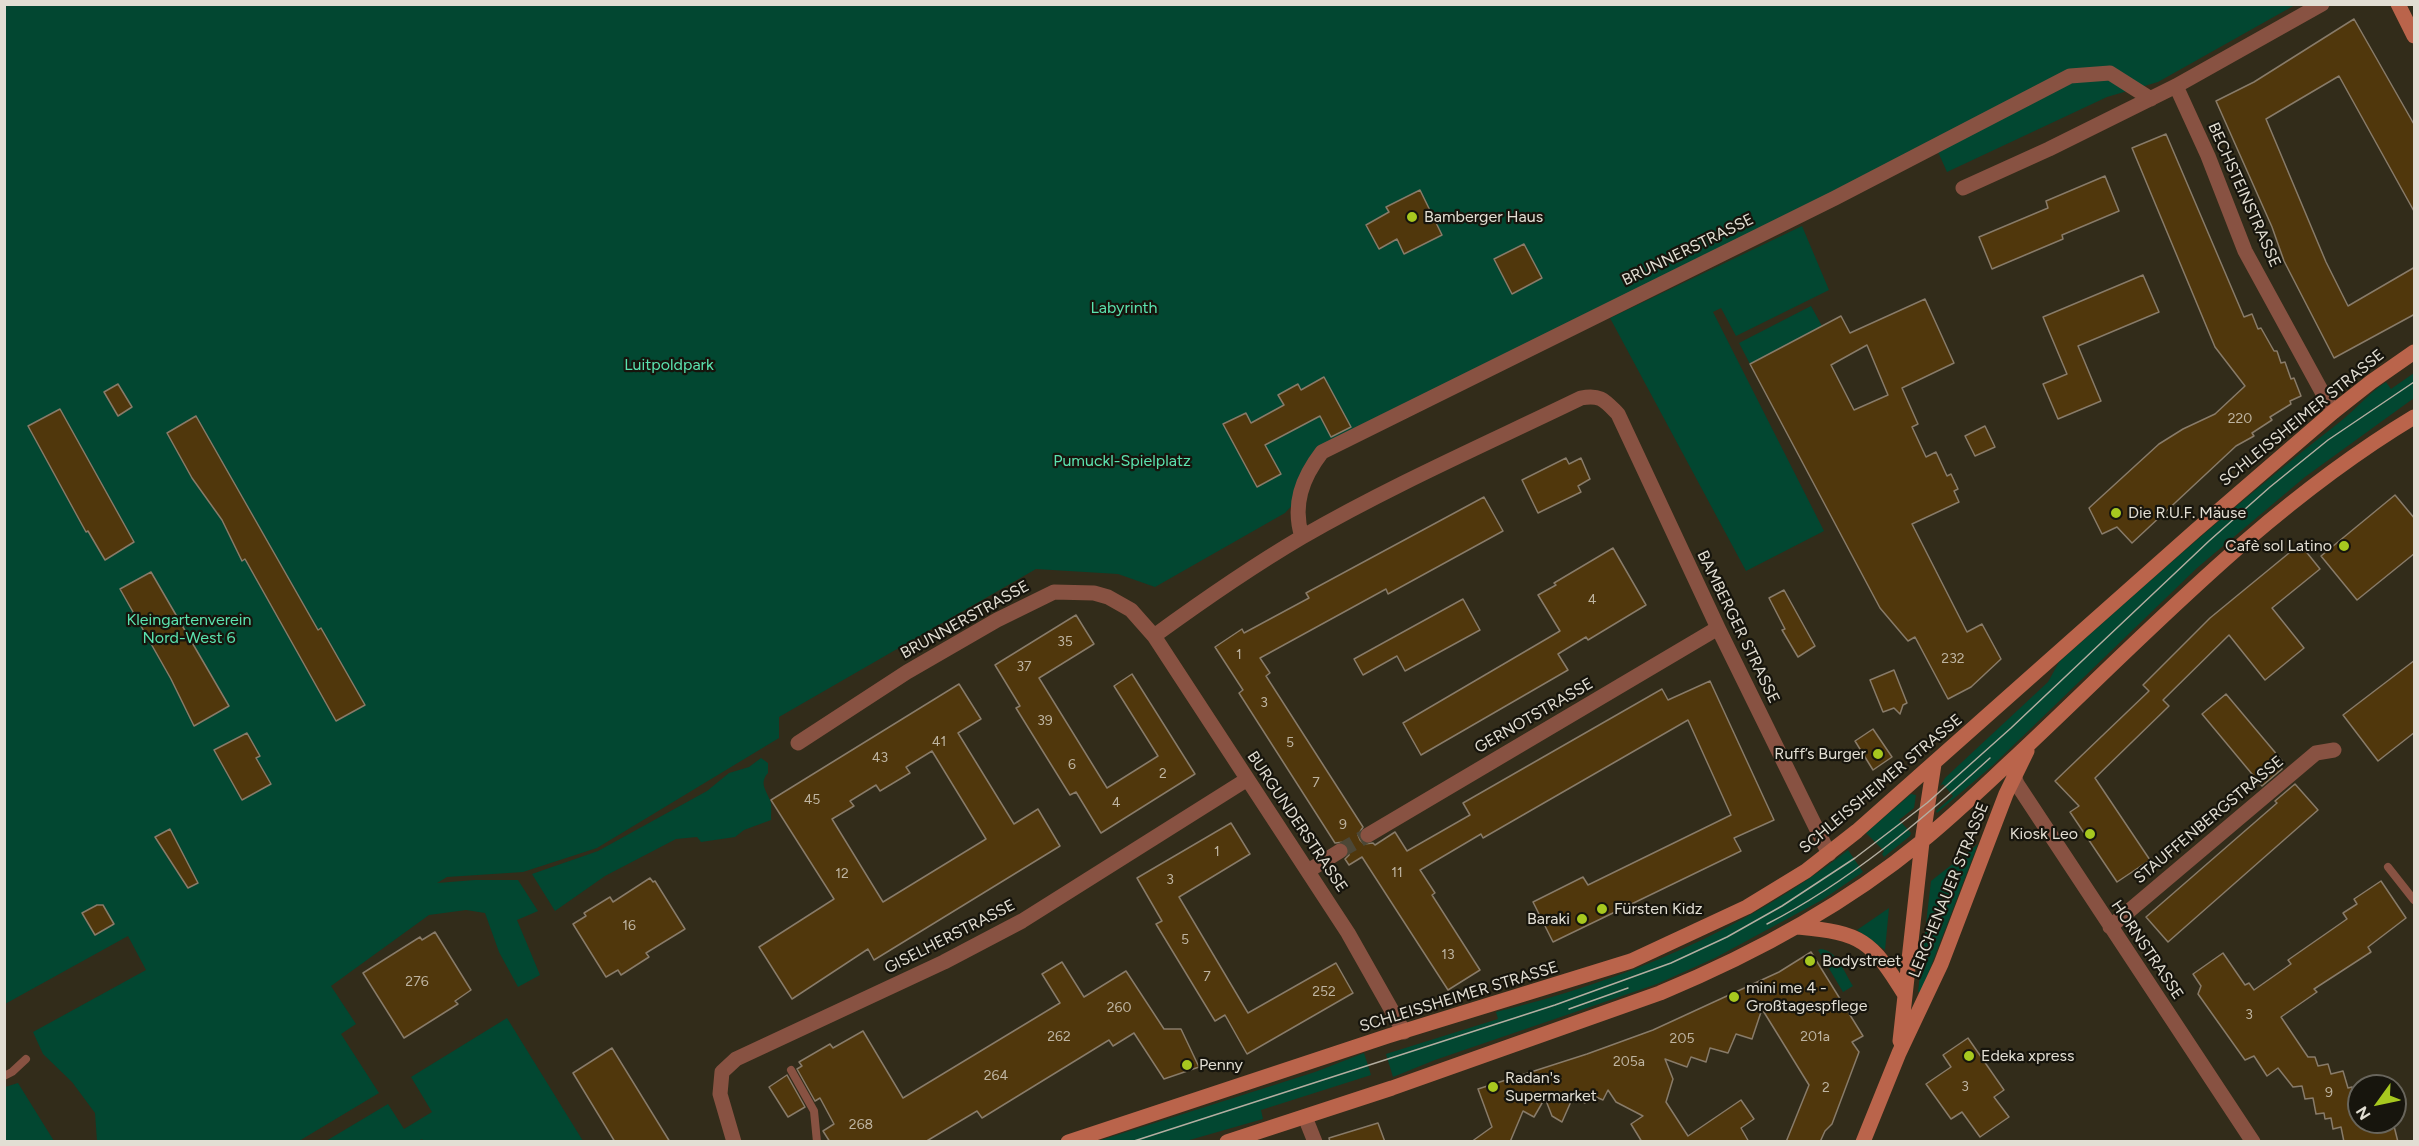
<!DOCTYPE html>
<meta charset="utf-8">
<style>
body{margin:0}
#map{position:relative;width:2419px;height:1146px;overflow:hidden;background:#322c1a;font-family:Figtree,sans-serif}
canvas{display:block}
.frame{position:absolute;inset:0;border:6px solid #e2ded3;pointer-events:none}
.north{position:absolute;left:2347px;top:1074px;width:60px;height:60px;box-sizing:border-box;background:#17150d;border:2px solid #68655c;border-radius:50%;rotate:237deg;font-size:16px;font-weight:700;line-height:24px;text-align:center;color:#e2ded3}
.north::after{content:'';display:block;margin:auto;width:21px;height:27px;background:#a7c81f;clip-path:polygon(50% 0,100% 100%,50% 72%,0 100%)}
</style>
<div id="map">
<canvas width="2419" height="1146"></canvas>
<div class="frame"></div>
<div class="north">N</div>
</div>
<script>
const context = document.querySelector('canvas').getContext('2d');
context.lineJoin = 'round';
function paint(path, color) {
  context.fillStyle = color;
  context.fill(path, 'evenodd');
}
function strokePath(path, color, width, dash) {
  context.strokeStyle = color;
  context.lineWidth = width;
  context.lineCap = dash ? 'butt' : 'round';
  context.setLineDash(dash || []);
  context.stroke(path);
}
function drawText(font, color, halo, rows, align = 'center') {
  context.font = font + ' Figtree,sans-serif';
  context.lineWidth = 4.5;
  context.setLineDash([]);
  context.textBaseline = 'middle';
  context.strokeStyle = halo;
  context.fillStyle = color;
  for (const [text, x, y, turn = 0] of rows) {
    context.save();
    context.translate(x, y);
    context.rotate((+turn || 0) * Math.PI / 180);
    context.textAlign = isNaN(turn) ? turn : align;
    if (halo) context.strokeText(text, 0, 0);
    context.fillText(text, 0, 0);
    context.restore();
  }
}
const green = new Path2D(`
 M5,5h2290l-137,77 -51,15 -160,75 -13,-29 -612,309 -23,46 -14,15 -130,74 -37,-13 -82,-5 -257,148v21l-182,110 -74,24 -76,5 -10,6 38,-3h43l20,31 -21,9 23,55 -22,12 -19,-35 -14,-39 -19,-3 -37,5 -98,71 25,38 -15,10 38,59 -80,48h-202l-2,-28 -23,-31 -29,-28 -10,-22 113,-62 -18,-34 -123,68z
 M1802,226l27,64 -93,46 -15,-28 -8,4 111,219 -78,40 -136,-253z
 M1811,306l11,20 -72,38 -11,-21z
 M2414,373v25l-109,79 -108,91 -205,198 -55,47 -1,-2 17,-15 -10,-12 -3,2 5,-8 103,-96 11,-20c92,-82 184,-165 282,-241 15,-12 28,-28 45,-39l5,7z
 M761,758l7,5v10c-9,10 -2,17 2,27 2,6 1,13 1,20l-27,10 -9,7 -34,5 -4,-5 -21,2 -71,37 -50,35 -23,-37 66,-23 109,-60 22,-18 20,-6z
 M1911,794l5,1 -2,13 -15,12 12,13 -1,3 -26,21 -2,-3 2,-3 -18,-18z
 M1978,844l-57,148h-3l13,-111z
 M1848,850l15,22 -41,28 -107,58 -58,26 -222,76 -42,17 -7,-23 112,-35 -2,-7c125,-30 250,-82 352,-162z
 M1889,908l-4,42 -28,-20z
 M1821,949c16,1 24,25 32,37l-10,6 -25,-42z
 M507,1018l76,123 -159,1 -2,-3 -5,3 -91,-1 62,-37 16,25 28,-17 -21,-35z
 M1364,1053l7,22 -110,35 2,9 -77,22h-88l217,-69z
 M18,1083l36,58h-49v-54z`);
const building = new Path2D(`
 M2354,19l61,107v87l-76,-137 -73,43 60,143 22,44 67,-39v47l-81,44 -50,-97 -12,-34 -56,-126 38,-19z
 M2166,134l78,183 8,-3 6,15 3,-1 13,23h3l4,12 4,-1 6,17 3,-1 7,18 -11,5 1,3 -21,13 2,3 -20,13 2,3 -18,10 -104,97 -15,-16 -15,7 -13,-26 70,-64 24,-15 32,-15 30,-28 -30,-39 -83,-199z
 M2105,176l14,35 -57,24 1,4 -71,30 -13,-32 69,-29 -2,-7z
 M1420,190l22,45 -38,19 -7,-15 -18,10 -13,-24 23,-13 -3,-5z
 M1524,244l18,34 -30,16 -18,-35z
 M2143,275l16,37 -81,34 23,55 -43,18 -15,-35 24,-10 -24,-57z
 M1925,299l29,64 -52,25 16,36 -6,3 14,30 10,-5 11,24 4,-2 7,15 -4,2 5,11 -47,22 55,108 15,-8 19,35 -30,28 -23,12 -33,-62 -7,4 -28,-33 -130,-244 91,-48 9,17zM1867,345l21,50 -34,15 -23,-45z
 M1324,377l27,50 -20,10 -11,-21 -55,29 16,29 -24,13 -34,-63 23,-11 5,10 33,-18 -6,-10 20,-11 3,6z
 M118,384l14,23 -14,9 -14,-24z
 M60,409l74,133 -29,18 -17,-29 -2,1 -58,-106z
 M196,416l122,214 3,-2 44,77 -29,16 -91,-162 -3,2 -20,-41 -30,-42 -25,-45z
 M1985,426l10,21 -20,9 -10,-20z
 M1566,458l3,6 12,-6 9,21 -12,7 3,6 -43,21 -16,-33z
 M2395,495l20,24v34l-58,47 -36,-44z
 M1484,497l19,34 -115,63 -2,-5 -126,69 10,15 -4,3 97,151 -5,8 2,5 4,4 9,-1 2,2 20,-13 12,19 63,-36 -7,-12 199,-114 6,11 42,-19 64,139 -40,18 7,13 -188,91 -20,-40 50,-25 5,8 143,-70 -43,-95 -205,118 -2,-4 -61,36 15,23 -3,2 48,75 -32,20 -86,-133 -13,8 -4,-6 4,-4v-9l-5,-4 -9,1 -96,-150 4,-3 -28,-43 27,-18 2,4 65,-35 -3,-5z
 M2300,544l20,25 -48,39 32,40 -39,32 -36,-45 -66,65 6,6 -74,72 55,82 -33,22 -47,-70 9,-6 -24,-25 94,-90 -6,-6 67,-67z
 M1613,548l33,57 -58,35 -2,-3 -28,17 10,16 -147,85 -18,-32 157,-92 -22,-36 18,-10 -2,-2z
 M151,572l78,134 -35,20 -23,-47 -51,-90z
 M1784,590l31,56 -17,11 -16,-27 3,-1 -16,-31z
 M1463,599l17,31 -75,41 -8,-15 -34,19 -9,-16z
 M1076,615l18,29 -55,34 68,110 51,-32 -44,-70 18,-12 63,100 -94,59 -25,-41 -6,3 -54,-87 4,-2 -25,-41z
 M2415,660v72l-37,29 -35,-46z
 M1894,670l13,33 -4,2 -3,9 -6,-6 -11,4 -13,-32z
 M959,684l22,35 -23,14 56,91 24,-15 22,37 -186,114 -6,-11 -76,50 -33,-52 75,-48 -63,-99zM932,751l54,88 -103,63 -51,-83 22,-13 -4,-5 26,-16 4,6 30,-18 -4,-6z
 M2226,694l58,69 -4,3 2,3 -20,17 -60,-72z
 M1873,729l19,28 -19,13 -18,-29z
 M247,733l13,23 -4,2 15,26 -29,16 -28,-50z
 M2295,784l23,26 -150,132 -22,-25 131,-114 -2,-2z
 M1231,823l19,31 -71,43 69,116 88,-50 17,30 -106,61 -22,-39 -10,6 -59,-97 6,-3 -25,-43z
 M170,829l28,54 -10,5 -33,-51z
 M650,878l3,4 2,-1 30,48 -39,24 3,4 -28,18 -3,-5 -12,7 -33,-53 13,-8 -2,-3 26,-16 3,5z
 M2381,881l25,37 -38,29 3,5 -57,37 3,3 -36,25 27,40h7l3,9 10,-2 3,10 12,-3 5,17 4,-1 7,35h34l5,20h-54l-3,-15 -8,2 -2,-11 -6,1 -1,-6 -8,1 -3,-16 -8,1 -3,-13 -9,1 -15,-19 -11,8 -13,-20 -9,4 -47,-66 3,-8 -8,-12 30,-21 22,32 4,-2 5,7 37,-26 -3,-4 59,-41 -4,-6 14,-9 -3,-5z
 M97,905h6l11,19 -19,11 -13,-22z
 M435,932l36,58 -16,11 3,3 -54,34 -41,-65 57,-36 2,3z
 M1811,952l52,84 -11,6 7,10 -27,72 -7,7 -5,11h-34l23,-57 -47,-76 -10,30 -16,-5 -8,19 -18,-5 -4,14 -15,-5 -4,10 -22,-8 8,20 -7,23 22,34 53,-36 13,19 -13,9 8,14h-107l-11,-18 12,-8 -27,-14 -8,-12 -5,10 -14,-6 -4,9 -12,-6 -11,25 -10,-6 -7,-18 -11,19 -11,-6 -13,31h-39l21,-15 -14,-38 109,-35 66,-24 126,-58z
 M1062,962l22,35 42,-26 38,58h17l18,38 -35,12 -30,-46 -21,13 -4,-6 -127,78 -5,-7 -52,31h-95l-7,-11 11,-7 -14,-26 -5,3 -18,-32 5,-3 -3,-4 31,-18 3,4 30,-17 40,67 157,-95 -18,-29z
 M1968,1038l36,52 -10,7 15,20 -29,20 -18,-25 -11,7 -25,-35 25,-17 -8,-12z
 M612,1048l58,94h-55l-42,-69z
 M787,1075l18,32 -17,10 -19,-30z
 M1378,1123l7,19h-55l-1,-4z`);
const minorTunnel = new Path2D(`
 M1340,851l28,-16`);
const service = new Path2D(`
 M2388,867l26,33
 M791,1070l23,41 3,31
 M4,1076l8,-4 14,-13`);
const minor = new Path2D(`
 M2176,86l32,70 37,95 88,161
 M1963,188l86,-39 127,-63 146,-82
 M1302,537c-10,-32 0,-59 20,-85l513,-254 235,-122 40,-3 41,26
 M1154,636l194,297 56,99
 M798,743l109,-71 90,-52 57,-28 40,1 14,4 23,13 23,26c48,-35 97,-69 148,-99 90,-52 186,-94 279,-139 20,-4 24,3 37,16l100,214 111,226
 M2014,776l3,8 236,358
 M1368,835l350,-207
 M1308,871l32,-20
 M2110,927l206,-174 18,-3
 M1305,1117l10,25
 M734,1142l-14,-48 2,-22 14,-13 208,-97 78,-41 224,-141`);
const secondary = new Path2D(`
 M2398,4l16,32
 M1798,927c64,6 73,13 107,68
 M1900,1041l22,-199 12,-78
 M1068,1142l320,-106 243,-75 116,-54 59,-36 51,-40 338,-300 138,-119 38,-30 43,-30
 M1227,1142l165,-54 268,-95c94,-39 183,-87 261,-151 31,-25 60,-53 89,-80 130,-121 251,-253 404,-345
 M1863,1142l36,-89 42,-89 65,-170 21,-43`);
const tram = new Path2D(`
 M1767,924c82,-42 155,-104 223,-166
 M1569,1009l59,-21
 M1131,1142l424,-137 116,-42 56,-26 55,-31 73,-48 72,-55 84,-75 198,-187 61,-54 58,-47 86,-58`);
const markers = [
 [1412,217,6,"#a7c81f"],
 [2116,513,6,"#a7c81f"],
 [2344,546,6,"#a7c81f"],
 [1878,754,6,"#a7c81f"],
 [2090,834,6,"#a7c81f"],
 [1602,909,6,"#a7c81f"],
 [1582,919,6,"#a7c81f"],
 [1810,961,6,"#a7c81f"],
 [1734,997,6,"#a7c81f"],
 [1969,1056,6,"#a7c81f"],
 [1187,1065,6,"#a7c81f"],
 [1493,1087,6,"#a7c81f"]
];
const numberNames = [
 ["220",2240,419],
 ["4",1592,600],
 ["35",1065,642],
 ["1",1239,655],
 ["232",1953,659],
 ["37",1024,667],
 ["3",1264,703],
 ["39",1045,721],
 ["41",939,742],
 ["5",1290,743],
 ["43",880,758],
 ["6",1072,765],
 ["2",1163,774],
 ["7",1316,783],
 ["45",812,800],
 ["4",1116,803],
 ["9",1343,825],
 ["1",1217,852],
 ["11",1397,873],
 ["12",842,874],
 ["3",1170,880],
 ["16",629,926],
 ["5",1185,940],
 ["13",1448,955],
 ["7",1207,977],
 ["276",417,982],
 ["252",1324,992],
 ["260",1119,1008],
 ["3",2249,1015],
 ["262",1059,1037],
 ["201a",1815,1037],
 ["205",1682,1039],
 ["205a",1629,1062],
 ["264",996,1076],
 ["3",1965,1087],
 ["2",1826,1088],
 ["9",2329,1093],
 ["268",861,1125]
];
const streetNames = [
 ["BECHSTEINSTRASSE",2244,195,66],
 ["BRUNNERSTRASSE",1688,250,-26],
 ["SCHLEISSHEIMER STRASSE",2302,418,-39],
 ["BRUNNERSTRASSE",965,620,-29],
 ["BAMBERGER STRASSE",1738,627,64],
 ["GERNOTSTRASSE",1534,716,-30],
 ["SCHLEISSHEIMER STRASSE",1881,784,-40],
 ["STAUFFENBERGSTRASSE",2209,820,-40],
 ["BURGUNDERSTRASSE",1297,822,56],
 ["LERCHENAUER STRASSE",1949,890,-68],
 ["GISELHERSTRASSE",950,937,-27],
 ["HORNSTRASSE",2147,950,56],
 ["SCHLEISSHEIMER STRASSE",1459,997,-17]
];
const poiNames = [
 ["Bamberger Haus",1424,217],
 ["Die R.U.F. Mäuse",2128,513],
 ["Cafè sol Latino",2332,546,"right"],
 ["Ruff’s Burger",1866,754,"right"],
 ["Kiosk Leo",2078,834,"right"],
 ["Fürsten Kidz",1614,909],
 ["Baraki",1570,919,"right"],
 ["Bodystreet",1822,961],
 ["mini me 4 -",1746,988],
 ["Großtagespflege",1746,1006],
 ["Edeka xpress",1981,1056],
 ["Penny",1199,1065],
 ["Radan's",1505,1078],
 ["Supermarket",1505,1096]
];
const parkNames = [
 ["Labyrinth",1124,308],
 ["Luitpoldpark",669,365],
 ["Pumuckl-Spielplatz",1122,461],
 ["Kleingartenverein",189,620],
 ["Nord-West 6",189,638]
];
paint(green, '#024731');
paint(building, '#50370c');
strokePath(building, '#887b69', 1.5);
strokePath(minorTunnel, '#4c4736', 15, [15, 8]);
strokePath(service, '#885242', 8);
strokePath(minor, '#885242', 15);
strokePath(secondary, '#ba644b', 15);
strokePath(tram, '#b3aea1', 1.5);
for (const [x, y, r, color] of markers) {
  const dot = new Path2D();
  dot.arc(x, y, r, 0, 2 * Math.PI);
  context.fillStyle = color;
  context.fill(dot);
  strokePath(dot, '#17150d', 2);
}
drawText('14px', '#beb4a1', null, numberNames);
drawText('16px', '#e2ded3', '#17150d', streetNames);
drawText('16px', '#e2ded3', '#17150d', poiNames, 'left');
drawText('16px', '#5be3af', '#17150d', parkNames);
</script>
